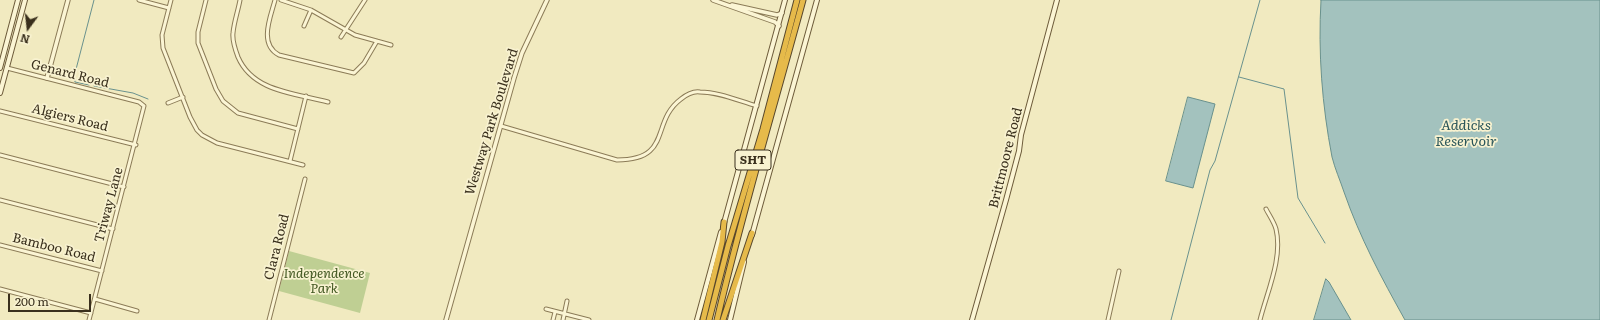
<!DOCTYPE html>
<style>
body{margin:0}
#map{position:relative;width:1600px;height:320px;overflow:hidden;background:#f1eac0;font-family:Literata,serif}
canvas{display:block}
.north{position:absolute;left:8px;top:8px;width:40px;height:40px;-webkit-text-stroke:3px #f8f2d0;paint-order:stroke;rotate:195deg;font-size:11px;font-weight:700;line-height:16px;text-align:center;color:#392f1c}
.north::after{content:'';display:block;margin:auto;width:14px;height:18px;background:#392f1c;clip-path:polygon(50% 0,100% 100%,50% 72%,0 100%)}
.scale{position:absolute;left:8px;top:294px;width:83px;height:18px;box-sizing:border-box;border:2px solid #392f1c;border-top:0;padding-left:5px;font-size:12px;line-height:14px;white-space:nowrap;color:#392f1c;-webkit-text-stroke:3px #f8f2d0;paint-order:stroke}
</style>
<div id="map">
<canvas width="1600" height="320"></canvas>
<div class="north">N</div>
<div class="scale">200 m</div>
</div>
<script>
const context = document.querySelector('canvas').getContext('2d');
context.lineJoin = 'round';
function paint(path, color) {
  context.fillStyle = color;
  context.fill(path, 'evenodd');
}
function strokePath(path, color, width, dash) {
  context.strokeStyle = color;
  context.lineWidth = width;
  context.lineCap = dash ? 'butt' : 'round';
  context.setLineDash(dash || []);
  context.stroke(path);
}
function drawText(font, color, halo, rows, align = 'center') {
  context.font = font + ' Literata,serif';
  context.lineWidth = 3.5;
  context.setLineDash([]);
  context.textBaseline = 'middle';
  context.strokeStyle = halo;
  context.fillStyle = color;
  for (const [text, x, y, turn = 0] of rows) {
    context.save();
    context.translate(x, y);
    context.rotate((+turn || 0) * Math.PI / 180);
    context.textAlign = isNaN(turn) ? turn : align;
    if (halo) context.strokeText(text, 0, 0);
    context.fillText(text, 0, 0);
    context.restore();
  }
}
const green = new Path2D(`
 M289,251l81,22 -10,40 -81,-22z`);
const water = new Path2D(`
 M1321,0h279v320h-195c-24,-43 -45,-82 -61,-128 -4,-12 -9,-23 -12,-35 -10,-52 -14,-104 -11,-157z
 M1188,97l27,7 -22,84 -27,-7z
 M1326,279l3,3 22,38h-37z`);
const stream = new Path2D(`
 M1239,77l45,12 14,109 27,45
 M89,85l-14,-3 -1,-5 20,-77
 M94,86l39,7 15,6
 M1171,320l39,-150 5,-9 45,-161`);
const minor = new Path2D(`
 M139,0l30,8
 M171,0l-9,35 1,13 27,69 7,13 5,5 15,8 86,22
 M206,0l-8,32v11l18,46 7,12 15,12 60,16
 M240,0c-2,11 -6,22 -7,33 -1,8 2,16 5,24 15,35 57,36 90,45
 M275,0c-4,16 -17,44 4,55l75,18 10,-10 13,-22
 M281,0l30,10 44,25 36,10
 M304,26l7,-16
 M341,37l24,-37
 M7,68l132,34 5,4 -55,214
 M168,103l15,-6
 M0,111l136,34
 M501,126l116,34c56,0 33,-38 64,-61 5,-4 13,-8 19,-7 19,0 39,9 57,14
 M0,155l124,32
 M290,161l16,-65
 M0,200l113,29
 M0,245l102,26
 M0,289l91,24
 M95,299l42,12
 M546,309l43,11
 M269,320l36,-141
 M553,320l2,-8
 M563,320l4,-19
 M1108,320l11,-49
 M1260,320c7,-28 23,-62 16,-91 -2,-7 -7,-14 -10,-20`);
const tertiary = new Path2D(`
 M713,0l62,22 4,4
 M732,5l45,10 5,-2
 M47,78l21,-78
 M446,320l68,-242 8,-25 25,-53`);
const secondary = new Path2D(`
 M0,68l18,-68
 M0,93l25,-93
 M724,223l61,-223
 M752,235l65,-235
 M697,320l24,-88
 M730,320l14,-58
 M972,320l34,-120 13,-49 2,-16 36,-135`);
const motorway = new Path2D(`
 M703,320l19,-78 2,-20
 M709,320l19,-74 35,-117 34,-129
 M717,320c25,-107 57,-213 86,-320
 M723,320l29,-87`);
const shields = [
 [753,160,36]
];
const shieldNames = [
 ["SHT",753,160]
];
const streetNames = [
 ["Genard Road",70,74,14],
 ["Algiers Road",70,118,14],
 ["Westway Park Boulevard",492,122,-73],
 ["Brittmoore Road",1006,158,-76],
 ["Triway Lane",109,205,-75],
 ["Clara Road",277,247,-76],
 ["Bamboo Road",54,248,14]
];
const parkNames = [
 ["Independence",324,274],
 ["Park",324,289]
];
const waterNames = [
 ["Addicks",1466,126],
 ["Reservoir",1466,142]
];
paint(green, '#bfcf93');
paint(water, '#a3c2be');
strokePath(water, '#69918d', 1);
strokePath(stream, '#69918d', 1);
strokePath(minor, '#8b7b57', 5);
strokePath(tertiary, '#8b7b57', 5.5);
strokePath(secondary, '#6d5b3a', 6);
strokePath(motorway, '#58472b', 7);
strokePath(minor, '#fbf5d4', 3);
strokePath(tertiary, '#fbf5d4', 3.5);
strokePath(secondary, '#fbf5d4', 4);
strokePath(motorway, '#e6ba4a', 5);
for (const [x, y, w] of shields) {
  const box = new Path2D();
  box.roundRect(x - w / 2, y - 10, w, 20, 3);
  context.fillStyle = '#f8f2d0';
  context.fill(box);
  strokePath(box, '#392f1c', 1);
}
drawText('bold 12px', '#392f1c', null, shieldNames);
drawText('13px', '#392f1c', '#f8f2d0', streetNames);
drawText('italic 13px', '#415721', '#f8f2d0', parkNames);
drawText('italic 14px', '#2a565a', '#f8f2d0', waterNames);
</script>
